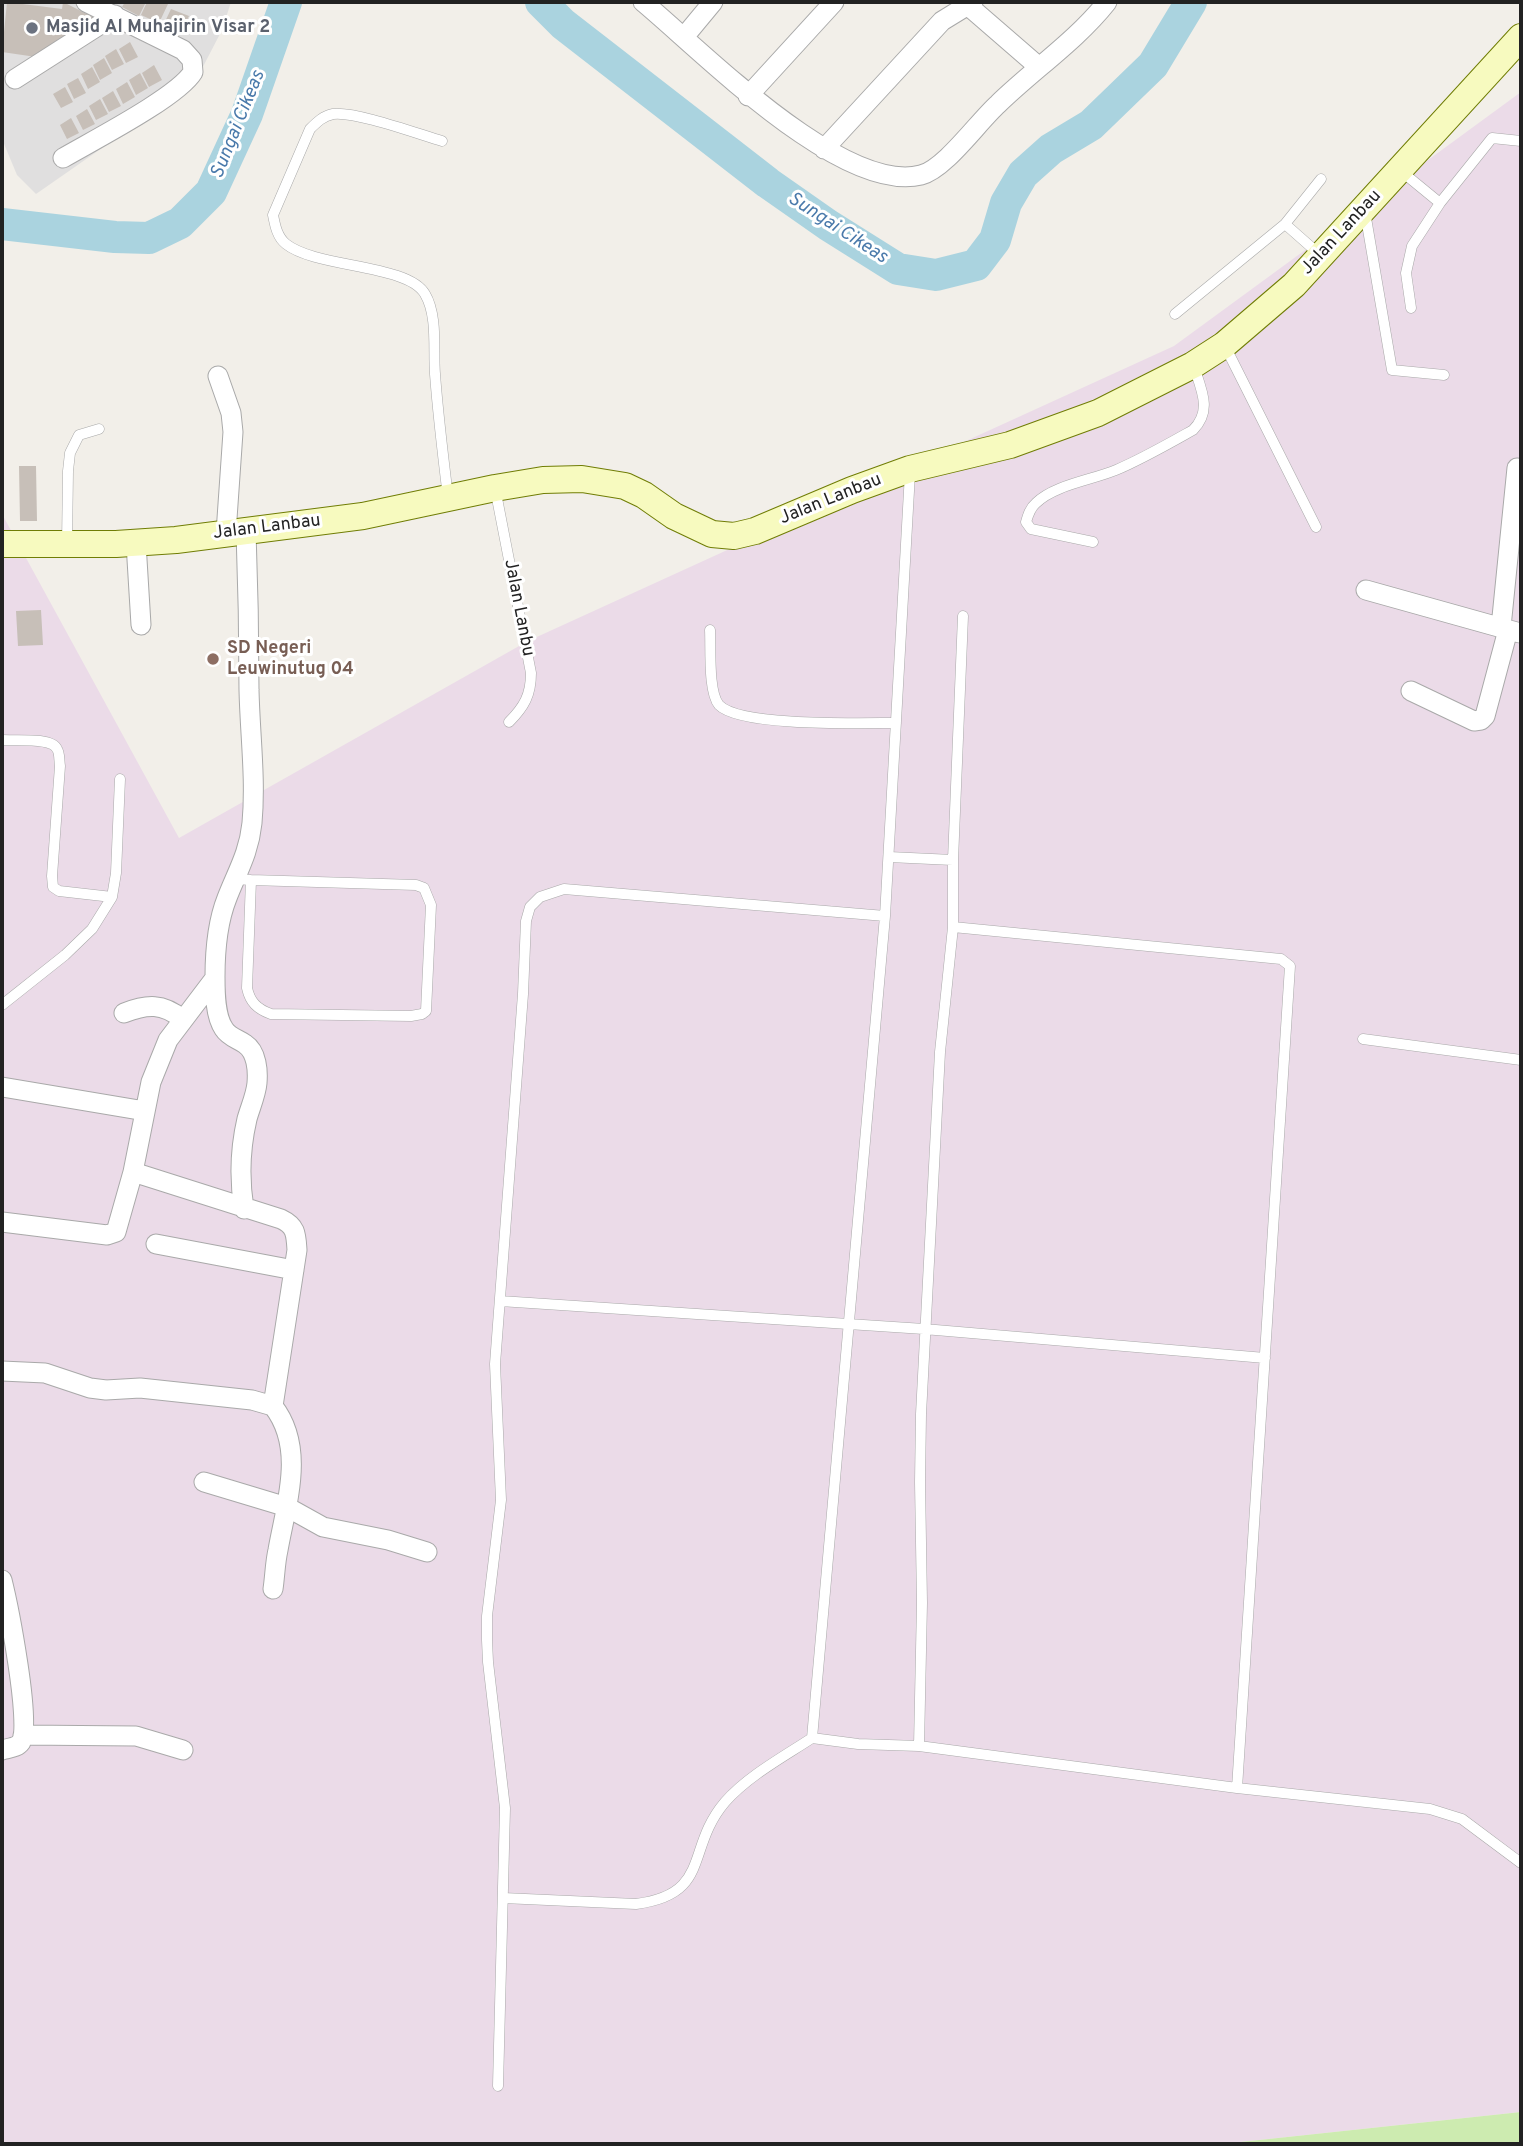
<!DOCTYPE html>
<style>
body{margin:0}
#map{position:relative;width:1523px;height:2146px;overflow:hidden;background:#f2efe9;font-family:Overpass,sans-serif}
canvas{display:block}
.frame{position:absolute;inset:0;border:4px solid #222;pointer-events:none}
</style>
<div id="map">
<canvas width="1523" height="2146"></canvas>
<div class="frame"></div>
</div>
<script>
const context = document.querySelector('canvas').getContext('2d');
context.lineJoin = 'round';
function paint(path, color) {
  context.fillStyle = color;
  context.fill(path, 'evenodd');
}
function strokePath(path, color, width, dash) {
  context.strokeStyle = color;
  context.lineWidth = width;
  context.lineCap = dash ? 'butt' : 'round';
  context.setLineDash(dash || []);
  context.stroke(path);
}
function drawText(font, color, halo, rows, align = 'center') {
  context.font = font + ' Overpass,sans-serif';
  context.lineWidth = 6;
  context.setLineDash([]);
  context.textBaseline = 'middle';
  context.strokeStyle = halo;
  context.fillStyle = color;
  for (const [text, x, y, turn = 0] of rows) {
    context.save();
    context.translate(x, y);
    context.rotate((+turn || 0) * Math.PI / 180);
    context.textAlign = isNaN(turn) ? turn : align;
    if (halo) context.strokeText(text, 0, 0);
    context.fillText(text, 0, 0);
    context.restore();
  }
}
const residential = new Path2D(`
 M2,2h229l-9,28 -28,54 -158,110 -19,-19 -15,-36z`);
const industrial = new Path2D(`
 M1521,92v2020l-299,32h-1220v-1630l177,324 349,-197 646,-295z`);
const grass = new Path2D(`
 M1521,2112v32h-299z`);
const river = new Path2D(`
 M541,2l22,22 205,159 60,42 70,44 38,6 40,-10 19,-25 11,-37 17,-29 28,-25 40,-24 62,-60 38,-63
 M2,224l113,13 34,1 31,-15 31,-31 36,-78 39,-112`);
const building = new Path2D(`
 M7,2l55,7 1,-7 38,19 -58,37 -41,-6z
 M125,2h21l-7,14 -17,-9z
 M147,2l21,2 -9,19 -18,-8z
 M171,9l18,7 -10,20 -17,-8z
 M130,42l8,15 -12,6 -7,-14z
 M116,49l8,15 -12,6 -7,-14z
 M104,58l8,15 -12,7 -7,-15z
 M154,65l8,15 -13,7 -7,-14z
 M92,67l8,15 -12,7 -7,-15z
 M140,73l8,15 -12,7 -7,-15z
 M78,78l8,15 -12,6 -7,-15z
 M127,82l8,15 -12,7 -7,-15z
 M65,87l8,15 -12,6 -8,-14z
 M113,91l8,15 -12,6 -7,-14z
 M100,99l8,15 -12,6 -7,-14z
 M87,109l8,15 -12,6 -7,-14z
 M71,118l8,15 -12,6 -7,-14z
 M19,466h17l1,55h-17z
 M41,610l2,35 -25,1 -2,-35z`);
const lane = new Path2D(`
 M442,141c-24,-7 -87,-30 -109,-27 -10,2 -16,8 -23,15l-37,86c2,10 4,22 13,29 30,24 122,20 139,50 13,22 8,56 10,80 3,41 8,82 13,123
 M1401,171l39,32
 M1365,212l27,158 52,5
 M1285,224l36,-45
 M1411,308l-5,-35 6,-27 28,-43 52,-65 29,3
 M1175,314l110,-90 34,30
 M1225,346l91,181
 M495,488l36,185c0,22 -7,34 -22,49
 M1093,542l-62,-13 -5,-7c2,-7 4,-14 10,-19 18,-18 56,-23 80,-33 26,-11 52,-26 77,-40 19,-19 9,-39 1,-63
 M67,544l1,-73 2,-18 9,-18 20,-6
 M710,630c1,18 -2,62 9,75 21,22 144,18 177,18
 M2,740c12,1 50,-3 55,9 3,4 2,12 3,17l-8,110 1,11 6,4 53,6 4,-24 4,-94
 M889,857l64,3
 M236,879l15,1 165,5 8,3 7,17 -5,106 -4,3 -11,2 -140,-2c-14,-5 -21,-12 -24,-26l4,-108
 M953,927l328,32 9,7 -53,822
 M2,1005l63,-50 27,-26 20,-32
 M1363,1039l158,21
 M500,1301l424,28 341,29
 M812,1738l46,6 61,2 318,42 193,21 32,10 59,44
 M919,1746l3,-143 -2,-121 1,-68 19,-362 13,-125v-67l10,-244
 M503,1898l133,6c76,-10 49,-55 89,-102 23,-26 58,-45 87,-64l73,-822 25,-443
 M498,2086l7,-278 -17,-146 -1,-22v-24l14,-116 -6,-136 28,-370 3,-73 4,-14 10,-10 24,-8 321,27`);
const street = new Path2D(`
 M643,2c57,47 199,193 278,173 24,-6 57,-53 77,-71 36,-35 78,-63 109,-102
 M964,2l75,65
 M684,37l29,-35
 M15,79l100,-64
 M748,96l86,-94
 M824,149l118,-128 31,-19
 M63,158c29,-17 115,-61 130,-86l-1,-12 -9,-10 -97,-48
 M218,376l13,37 2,19 -7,101
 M136,543l5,82
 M1366,590l154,43
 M1501,627l16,-159
 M1411,691l63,30 7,-1 4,-4 23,-86
 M124,1013c23,-9 39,-10 58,6
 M2,1087l143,24
 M244,1209c-5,-31 -4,-60 3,-90 3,-11 9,-24 10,-36 1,-12 0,-31 -12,-39 -7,-5 -16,-7 -21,-15 -9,-13 -9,-37 -9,-52 0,-26 2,-54 12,-79 10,-26 22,-45 25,-75 4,-44 -2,-88 -3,-133 0,-53 -1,-106 -3,-159
 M2,1222l105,13 9,-3 17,-60 18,-90 17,-42 47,-62
 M156,1244l138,26
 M2,1371l43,2 45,15 16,2 34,-2 112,12 21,6 24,-156c-1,-16 -1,-24 -16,-31l-148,-47
 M273,1406c33,42 13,98 5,144 -3,13 -3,26 -5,39
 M204,1482l83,25 36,20 65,13 39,12
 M2,1580c6,24 30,145 19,162 -4,6 -13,6 -19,8
 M23,1735l113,1 47,14`);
const secondary = new Path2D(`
 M2,544h114l60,-4 187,-24 132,-28 48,-8 39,-1 43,7 19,9 30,21 38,18 22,2 21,-5 97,-41 58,-21 100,-24 88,-32 95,-48 31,-20 70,-60 227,-248`);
const markers = [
 [32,28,7,"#6b7280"],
 [213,659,7,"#8d6e63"]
];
const worshipNames = [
 ["Masjid Al Muhajirin Visar 2",46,28]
];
const streetNames = [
 ["Jalan Lanbau",1342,233,-47],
 ["Jalan Lanbau",831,500,-22],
 ["Jalan Lanbau",267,528,-7],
 ["Jalan Lanbu",518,608,79]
];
const educationNames = [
 ["SD Negeri",227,649],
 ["Leuwinutug 04",227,670]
];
const waterNames = [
 ["Sungai Cikeas",239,125,-68],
 ["Sungai Cikeas",837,229,33]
];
paint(residential, '#e0dfdf');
paint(industrial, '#ebdbe8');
paint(grass, '#cdebb0');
strokePath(river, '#aad3df', 32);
paint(building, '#c7bfb8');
strokePath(lane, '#a9a9a9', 11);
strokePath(street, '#a9a9a9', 21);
strokePath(secondary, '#707d05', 28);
strokePath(lane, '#fff', 10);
strokePath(street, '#fff', 19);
strokePath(secondary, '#f7fabf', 26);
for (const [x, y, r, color] of markers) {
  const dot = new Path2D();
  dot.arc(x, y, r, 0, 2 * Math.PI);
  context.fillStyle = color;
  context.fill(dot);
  strokePath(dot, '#fff', 2.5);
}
drawText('bold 18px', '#5b616d', '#fff', worshipNames, 'left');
drawText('18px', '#222', '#fff', streetNames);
drawText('bold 18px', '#785e54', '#fff', educationNames, 'left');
drawText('italic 19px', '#4a7aab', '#fff', waterNames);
</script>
